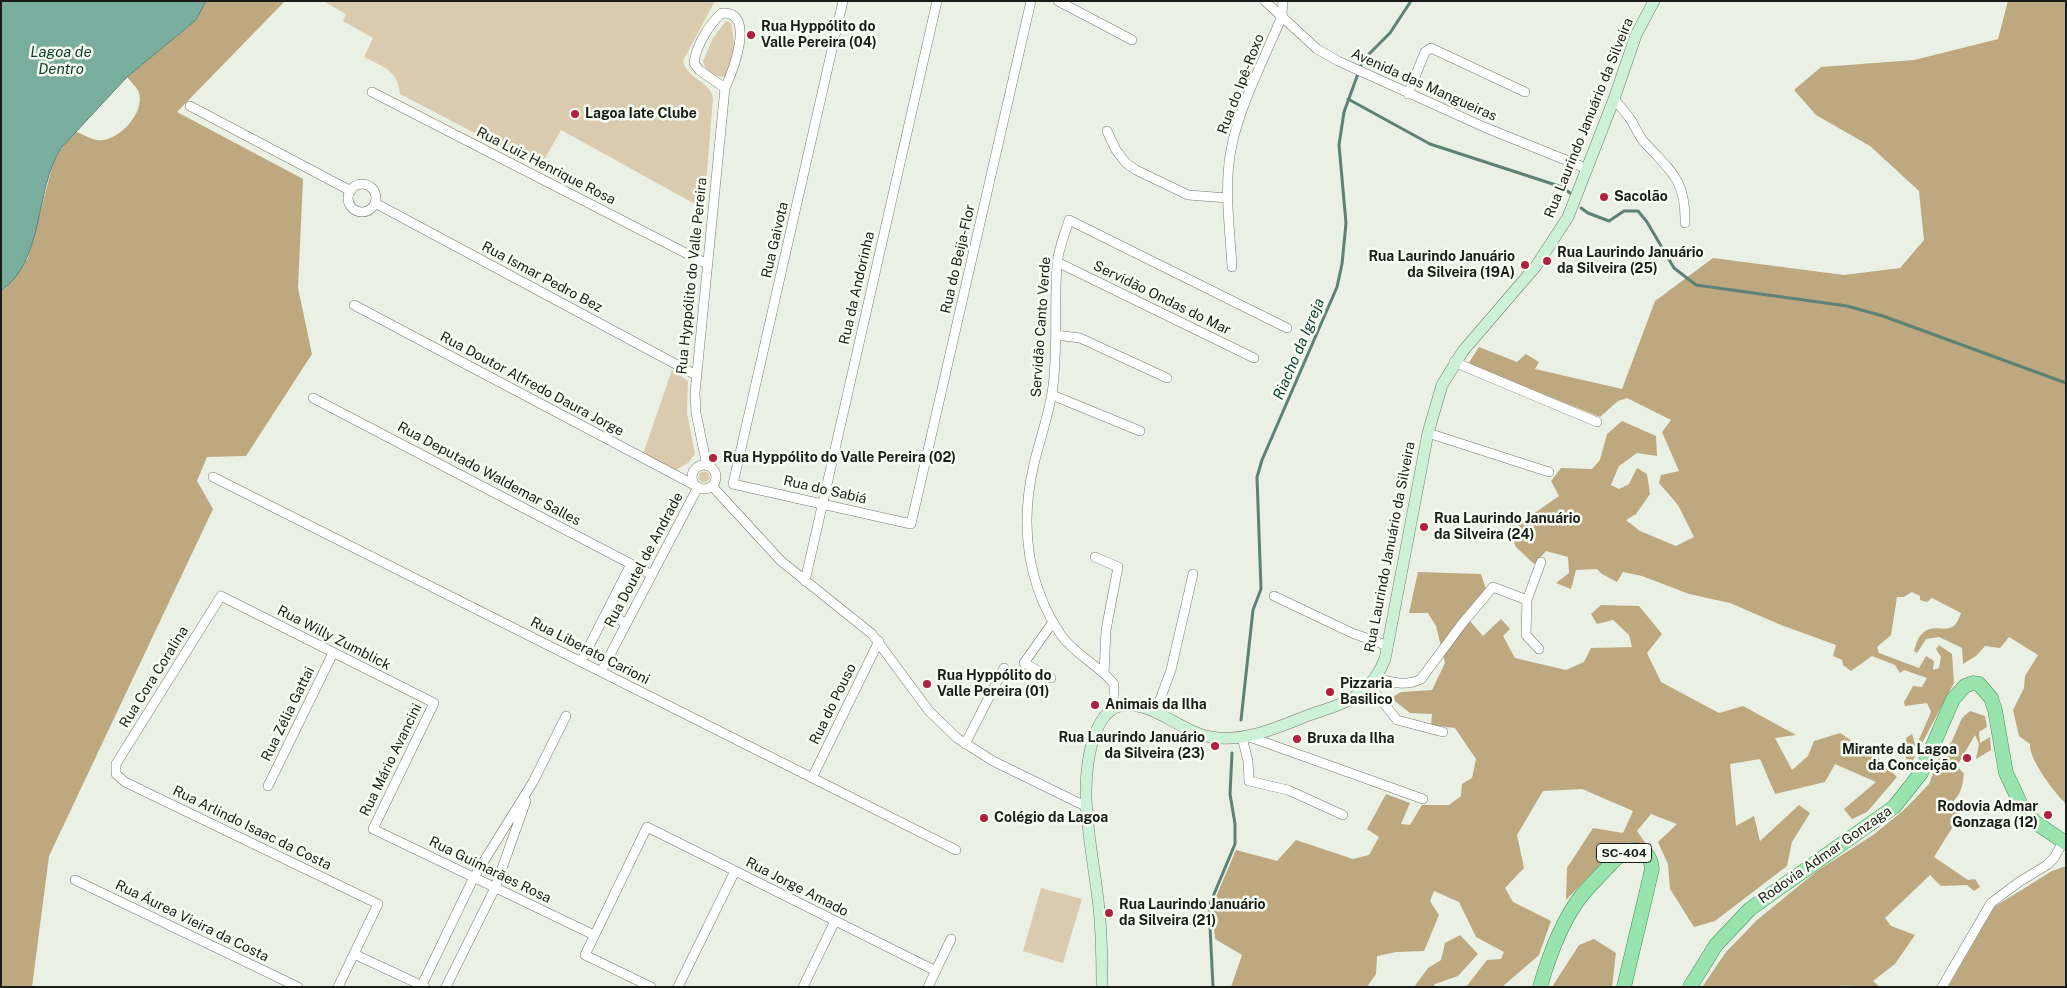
<!DOCTYPE html>
<meta charset="utf-8">
<style>
body{margin:0}
#map{position:relative;width:2067px;height:988px;overflow:hidden;background:#ebf0e5;font-family:"Public Sans",sans-serif}
canvas{display:block}
.frame{position:absolute;inset:0;border:2px solid #1a1c18;pointer-events:none}
</style>
<div id="map">
<canvas width="2067" height="988"></canvas>
<div class="frame"></div>
</div>
<script>
const context = document.querySelector('canvas').getContext('2d');
context.lineJoin = 'round';
function paint(path, color) {
  context.fillStyle = color;
  context.fill(path, 'evenodd');
}
function strokePath(path, color, width, dash) {
  context.strokeStyle = color;
  context.lineWidth = width;
  context.lineCap = dash ? 'butt' : 'round';
  context.setLineDash(dash || []);
  context.stroke(path);
}
function drawText(font, color, halo, rows, align = 'center') {
  context.font = font + ' "Public Sans",sans-serif';
  context.lineWidth = 5;
  context.setLineDash([]);
  context.textBaseline = 'middle';
  context.strokeStyle = halo;
  context.fillStyle = color;
  for (const [text, x, y, turn = 0] of rows) {
    context.save();
    context.translate(x, y);
    context.rotate((+turn || 0) * Math.PI / 180);
    context.textAlign = isNaN(turn) ? turn : align;
    if (halo) context.strokeText(text, 0, 0);
    context.fillText(text, 0, 0);
    context.restore();
  }
}
const green = new Path2D(`
 M323,1h392l-32,60c5,20 26,18 30,37l-9,111 -143,-79 -21,37 -140,-73c-2,-24 -17,-27 -36,-37l9,-19 -30,-17 3,-7z
 M726,21l5,2c5,22 3,33 -5,53l-3,1c-10,-1 -18,-6 -20,-16l10,-23z
 M672,370l16,11 -1,32 8,41 -7,9 -12,7 -33,-16z
 M698.5 477a5.5 5.5 0 1 1 11 0a5.5 5.5 0 1 1-11 0Z
 M1041,888l41,11 -19,64 -40,-12z`);
const forest = new Path2D(`
 M206,1h79l-108,111 126,67 -5,109 14,66 -66,102 -39,1 -10,24 16,28 -164,347 -17,131h-31v-696l5,-3 22,-30 27,-101 20,-26c7,3 15,8 22,9 21,3 48,-27 42,-47 -2,-6 -8,-11 -12,-16l69,-57z
 M2008,1h58v803c-12,-12 -37,-44 -36,-60l-11,-8 -6,-26 11,-22 1,-12 13,-21 -29,-18 -9,11 -15,-2 -9,10 -13,8 -1,-16 -23,-11 -13,2 -9,14 -3,-2c2,-6 4,-15 9,-18 14,-13 29,8 38,-20l-29,-15 -5,4 -7,-2v-4l-8,-4 -8,5h-7l-6,38 -14,12 2,6 40,15 7,-12 8,5 -1,9 6,-2 2,-11 -5,-8 3,-4 13,9 2,29 -42,79 -6,-1v-23l6,-4 3,10 3,-2 13,-30 -4,-9 -22,3 -1,-4 9,-16 9,1 5,-9 -23,-8 -4,3 -5,-8 -23,-9 -21,15 -8,-6 -1,-5 -9,-4 3,-11 -55,-20 -51,-22 -41,-9 -47,-18 -19,-4 -6,10 -15,-8 -5,-5 -21,1 -5,19 -15,-6 13,-10 -1,-16 -22,-6 -12,13 -18,-17 -10,-26 8,-3 5,6 40,-28 -8,-15 10,-13 31,1 8,-9 7,-26 15,-13 34,15 1,20 -20,-3 -18,13 -8,19 8,4 10,-5 8,-16 10,6 3,20 -14,20 -10,6 14,11 36,15 18,-9 -16,-32 -19,-22 2,-8 18,-4 -17,-39 9,-12 -44,-22 -9,3 -18,16 -132,-53 11,-17 38,15 9,-8 13,8 -4,7 87,20 33,-88 58,-43 131,17 56,-7 24,-28 -5,-49 -49,-45 -54,-31 -22,-25 27,-23 93,-7 84,-21z
 M1418,572l63,2 8,24 -20,22 14,16 18,-17 9,10 -7,7 12,22 51,12 18,-8 7,-14 41,-1 -3,-12 -16,-15 -16,4 -6,-10 10,-9 38,1 23,28 -15,19 14,29 58,31 24,-7 53,29 -21,3 17,32 16,-14 6,-15 26,-8 38,25 19,19 -30,35 -15,7 -8,-10 32,-27 -41,-18 -10,18 -50,12 -15,-35 -30,5 6,62 18,-10 6,25 39,-36 11,8 -18,29 -5,24 -72,55 -21,6 -24,-38 -2,-25 -10,-22 19,-18 -26,-10 -14,17 11,16 -18,-5 -16,9 -48,49 1,-32 26,-40 30,5 10,-22 -51,-22 -39,2 -26,44 7,33 -19,20 8,14 38,19 -12,34 -37,32h-36l21,-27 14,-1 3,-7 -28,-15 -17,-35 -25,-11 -4,10 9,14 -15,36 -27,1 -20,4 -1,18 -9,13h-136l11,-32 -27,-16 -3,-33 24,-56 41,11 19,-21 57,19 16,-4 10,-18 -12,-8 19,-35 24,9 -9,21 9,1 12,-20h27l12,-9 1,-12 10,-6 4,-19 -21,-31 -24,-3 1,-11 -22,-1 -19,-15 10,-6 31,-2 13,-27 -9,-37 -8,-13h-19z
 M1970,711l15,5 2,11 -8,5 1,11 10,-6 1,13 -15,9 3,-15 -4,-9 -18,31 7,8c-2,14 -3,21 -14,30l3,4 11,-7 -10,24 -20,32 34,23 7,-1 5,8 -6,4 -7,-6 -26,1 -11,-11 -45,43 6,8 24,9 -20,29 -22,17 7,6c-13,0 -38,-3 -48,0h-130l24,-35 31,-32 60,-49 56,-36 31,-25 25,-26 9,-24 14,-19 10,-23z
 M2063,867h3v120h-118l46,-80 58,-36z
 M1460,935l18,19 -20,22 -23,8 -2,3h-19l14,-19 13,-8 4,-17z
 M1594,939l22,14 -4,34h-60l27,-42z`);
const water = new Path2D(`
 M1,1h205l-10,19 -69,57 -66,71c-27,43 -16,112 -60,143z`);
const stream = new Path2D(`
 M1348,99l82,45 132,43 8,6
 M1581,208l7,5 21,8 15,-10h14l9,11 27,46 22,17 151,21 36,10 183,67
 M1241,720l12,-110 8,-21 -4,-112 5,-17 75,-173 5,-23 4,-41 -7,-78 5,-33 19,-52 27,-27 21,-32
 M1213,987l-4,-81 26,-62v-20l-5,-30 2,-41`);
const street = new Path2D(`
 M843,1l-110,483 178,40 120,-523
 M1058,1l74,39
 M1265,1l52,48 21,12 146,66 104,42
 M372,92l335,172
 M1408,94l17,-42 6,-4 94,44
 M1614,99c6,7 12,14 17,21 5,8 8,17 14,23 27,29 41,38 40,80
 M190,106l161,85
 M1107,131l9,19 10,13 10,7 52,25 40,3
 M348 198a14 14 0 1 1 28 0a14 14 0 1 1-28 0Z
 M375,203l321,172
 M1057,262l197,96
 M1232,267c-2,-40 -9,-82 0,-122 8,-40 34,-90 50,-129l1,-15
 M354,305l344,182 -97,185
 M1056,335l24,3 87,40
 M1454,362l143,60
 M1052,395l88,36
 M313,398l339,177
 M1428,433l121,39
 M692 477a12 12 0 1 1 24 0a12 12 0 1 1-24 0Z
 M707,466l-11,-53 -1,-20 30,-305c7,-15 32,-77 -3,-75 -13,11 -26,33 -28,50l5,7 26,18
 M213,477l743,373
 M712,486l69,75 91,73 57,77 28,27 36,23 94,46
 M1095,557l23,10 -12,63 -2,44
 M805,581l132,-580
 M1274,596l78,37 36,13
 M1527,600l14,-38
 M606,613l20,10
 M581,662l50,-98
 M1051,678l-27,-15 29,-41
 M1376,678c16,4 29,9 45,1l40,-54 32,-38 34,13 -1,35 13,14
 M1369,685l28,35 46,12
 M1114,708v-24c-15,-19 -39,-29 -53,-49 -35,-52 -41,-112 -27,-171 6,-26 16,-52 19,-78 5,-40 1,-81 4,-122 1,-14 8,-30 12,-44l218,108
 M1155,713l16,-43 22,-96
 M1247,736l176,63
 M1242,737l6,24 1,20 39,9 55,25
 M965,744l39,-76
 M812,778l67,-137
 M268,786l65,-133
 M75,880l223,107
 M354,954l71,33
 M338,987l40,-83 -253,-122 -9,-8v-10l105,-168 213,107 -61,126 221,106
 M421,987l53,-110 59,-95 33,-66
 M446,987l49,-99 31,-87
 M651,987l-66,-32 62,-128 289,144
 M678,987l57,-116
 M803,987l32,-66
 M928,987l23,-48
 M1942,987l49,-84 28,-21 28,-17 7,-7 9,-16`);
const secondary = new Path2D(`
 M1102,987c0,-29 0,-58 -4,-87 -6,-54 -22,-113 -3,-166 6,-15 14,-28 31,-29 30,-1 55,27 85,32 33,6 68,-10 98,-22 18,-6 37,-11 52,-23 12,-9 19,-20 24,-33l43,-226 14,-48 21,-34 73,-85 32,-49 46,-118 22,-64 18,-34`);
const primary = new Path2D(`
 M1540,987c9,-31 22,-67 42,-92 7,-9 16,-17 24,-26 8,-8 18,-21 31,-19 11,1 14,10 15,19l-28,118
 M1690,987l26,-42 34,-36 144,-102 27,-34 32,-74 12,-13 8,-3 6,1 12,14 4,12 11,63 17,36 13,14 30,20`);
const markers = [
 [751,35,5,"#b21f3f"],
 [575,114,5,"#b21f3f"],
 [1604,197,5,"#b21f3f"],
 [1547,261,5,"#b21f3f"],
 [1525,265,5,"#b21f3f"],
 [713,458,5,"#b21f3f"],
 [1424,527,5,"#b21f3f"],
 [927,684,5,"#b21f3f"],
 [1330,692,5,"#b21f3f"],
 [1095,705,5,"#b21f3f"],
 [1297,739,5,"#b21f3f"],
 [1215,746,5,"#b21f3f"],
 [1967,758,5,"#b21f3f"],
 [2048,815,5,"#b21f3f"],
 [984,818,5,"#b21f3f"],
 [1109,913,5,"#b21f3f"]
];
const shields = [
 [1624,853,55]
];
const shieldNames = [
 ["SC-404",1624,853]
];
const poiNames = [
 ["Rua Hyppólito do",761,27],
 ["Valle Pereira (04)",761,43],
 ["Lagoa Iate Clube",585,114],
 ["Sacolão",1614,197],
 ["Rua Laurindo Januário",1557,253],
 ["da Silveira (25)",1557,269],
 ["Rua Laurindo Januário",1515,257,"right"],
 ["da Silveira (19A)",1515,273,"right"],
 ["Rua Hyppólito do Valle Pereira (02)",723,458],
 ["Rua Laurindo Januário",1434,519],
 ["da Silveira (24)",1434,535],
 ["Rua Hyppólito do",937,676],
 ["Valle Pereira (01)",937,692],
 ["Pizzaria",1340,684],
 ["Basilico",1340,700],
 ["Animais da Ilha",1105,705],
 ["Rua Laurindo Januário",1205,738,"right"],
 ["da Silveira (23)",1205,754,"right"],
 ["Bruxa da Ilha",1307,739],
 ["Mirante da Lagoa",1957,750,"right"],
 ["da Conceição",1957,766,"right"],
 ["Rodovia Admar",2038,807,"right"],
 ["Gonzaga (12)",2038,823,"right"],
 ["Colégio da Lagoa",994,818],
 ["Rua Laurindo Januário",1119,905],
 ["da Silveira (21)",1119,921]
];
const streetNames = [
 ["Rua do Ipê-Roxo",1241,84,-69],
 ["Avenida das Mangueiras",1424,85,24],
 ["Rua Laurindo Januário da Silveira",1589,118,-68],
 ["Rua Luiz Henrique Rosa",546,166,27],
 ["Rua Gaivota",775,240,-77],
 ["Rua do Beija-Flor",958,259,-77],
 ["Rua Hyppólito do Valle Pereira",692,276,-84],
 ["Rua Ismar Pedro Bez",542,277,28],
 ["Rua da Andorinha",857,288,-77],
 ["Servidão Ondas do Mar",1162,298,26],
 ["Servidão Canto Verde",1041,327,-86],
 ["Rua Doutor Alfredo Daura Jorge",532,384,28],
 ["Rua Deputado Waldemar Salles",489,474,28],
 ["Rua do Sabiá",825,490,13],
 ["Rua Laurindo Januário da Silveira",1390,547,-79],
 ["Rua Doutel de Andrade",644,560,-62],
 ["Rua Willy Zumblick",334,638,27],
 ["Rua Liberato Carioni",590,651,27],
 ["Rua Cora Coralina",154,677,-58],
 ["Rua do Pouso",833,704,-64],
 ["Rua Zélia Gattai",288,714,-64],
 ["Rua Mário Avancini",391,760,-64],
 ["Rua Arlindo Isaac da Costa",252,828,26],
 ["Rodovia Admar Gonzaga",1825,855,-35],
 ["Rua Guimarães Rosa",490,870,26],
 ["Rua Jorge Amado",797,887,27],
 ["Rua Áurea Vieira da Costa",192,921,26]
];
const waterNames = [
 ["Lagoa de",61,52],
 ["Dentro",61,69],
 ["Riacho da Igreja",1299,349,-67]
];
paint(green, '#dacbaf');
paint(forest, '#bda87f');
paint(water, '#79ad9d');
strokePath(water, '#5c8275', 1);
strokePath(stream, '#5c8275', 3);
strokePath(street, '#757a70', 10);
strokePath(secondary, '#757a70', 12);
strokePath(primary, '#409258', 15);
strokePath(street, '#fff', 9);
strokePath(secondary, '#ccf1d7', 11);
strokePath(primary, '#99e3af', 14);
for (const [x, y, r, color] of markers) {
  const dot = new Path2D();
  dot.arc(x, y, r, 0, 2 * Math.PI);
  context.fillStyle = color;
  context.fill(dot);
  strokePath(dot, '#f8fef2', 2);
}
for (const [x, y, w] of shields) {
  const box = new Path2D();
  box.roundRect(x - w / 2, y - 9.5, w, 19, 4);
  context.fillStyle = '#f8fef2';
  context.fill(box);
  strokePath(box, '#1a1c18', 1);
}
drawText('bold 12px', '#1a1c18', null, shieldNames);
drawText('bold 14px', '#1a1c18', '#f8fef2', poiNames, 'left');
drawText('14px', '#1a1c18', '#f8fef2', streetNames);
drawText('italic 15px', '#0c3c30', '#f8fef2', waterNames);
</script>
